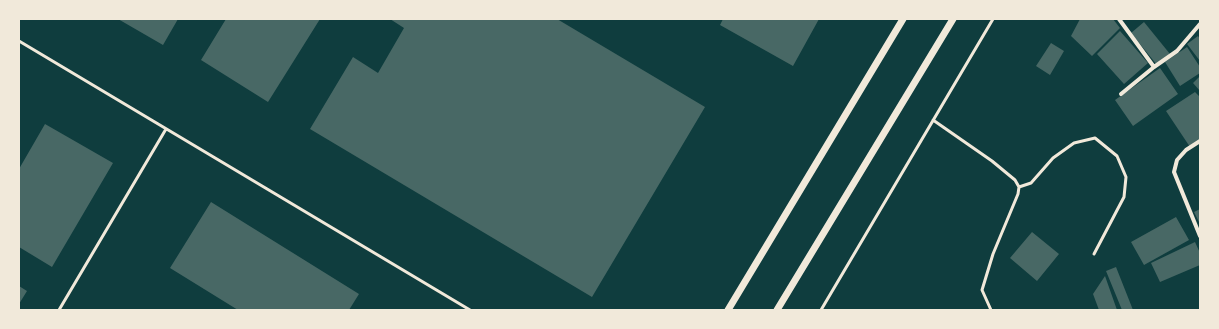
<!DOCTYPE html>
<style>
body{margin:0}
#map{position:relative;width:1219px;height:329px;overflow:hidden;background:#0f3d3e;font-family:"Fira Sans Condensed",sans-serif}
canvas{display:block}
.frame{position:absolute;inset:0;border:20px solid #f1e9da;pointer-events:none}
</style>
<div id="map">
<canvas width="1219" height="329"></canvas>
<div class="frame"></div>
</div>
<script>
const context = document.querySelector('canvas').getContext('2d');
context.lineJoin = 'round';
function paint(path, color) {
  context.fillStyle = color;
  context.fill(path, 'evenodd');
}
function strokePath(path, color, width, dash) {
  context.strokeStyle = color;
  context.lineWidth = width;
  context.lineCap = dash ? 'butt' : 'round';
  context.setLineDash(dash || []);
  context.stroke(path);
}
const building = new Path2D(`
 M118,19h60l-15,26z
 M226,19h94l-52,83 -67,-42z
 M390,19h167l148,88 -113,190 -282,-168 43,-72 25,16 26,-45z
 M723,19h96l-26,47 -73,-41z
 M1080,19h33l7,9 -28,28 -21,-20z
 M1144,22l26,32 -13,11 -26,-32z
 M1120,31l28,32 -24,21 -27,-30z
 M1198,36l2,3v22l-13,-17z
 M1051,43l13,8 -14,24 -14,-9z
 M1187,47l13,20v6l-20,13 -15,-24z
 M1160,68l18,26 -45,32 -18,-26z
 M1200,76v15l-7,-8z
 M1195,92l5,5v43l-10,7 -24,-36z
 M45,124l68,39 -61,104 -33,-20v-78z
 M211,202l148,92 -10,16h-111l-68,-42z
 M1200,209v15l-6,-12z
 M1176,217l13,23 -45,25 -13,-23z
 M1032,232l27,22 -22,27 -27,-23z
 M1195,242l5,11v12l-40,17 -9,-19z
 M1116,267l17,43h-11l-16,-39z
 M1105,276l12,34h-18l-6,-16z
 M19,286l8,5 -8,13z`);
const service = new Path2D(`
 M19,41l451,269
 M933,120l59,41 23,19 4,7 -1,7 -25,60 -11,36 9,20
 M1019,187l12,-4 22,-25 21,-15 21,-5 22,18 9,21 -2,20 -30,57
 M59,310l107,-181
 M821,310l172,-291`);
const minor = new Path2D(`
 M1119,19l35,48
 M1121,94l33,-27 23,-16 23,-27
 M1200,141l-14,9 -9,10 -3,12 26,64`);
const tertiary = new Path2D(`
 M728,310l175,-291
 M777,310l176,-291`);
paint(building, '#486865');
strokePath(service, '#f1e9da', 3);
strokePath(minor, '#f1e9da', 4);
strokePath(tertiary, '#f1e9da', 7);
</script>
